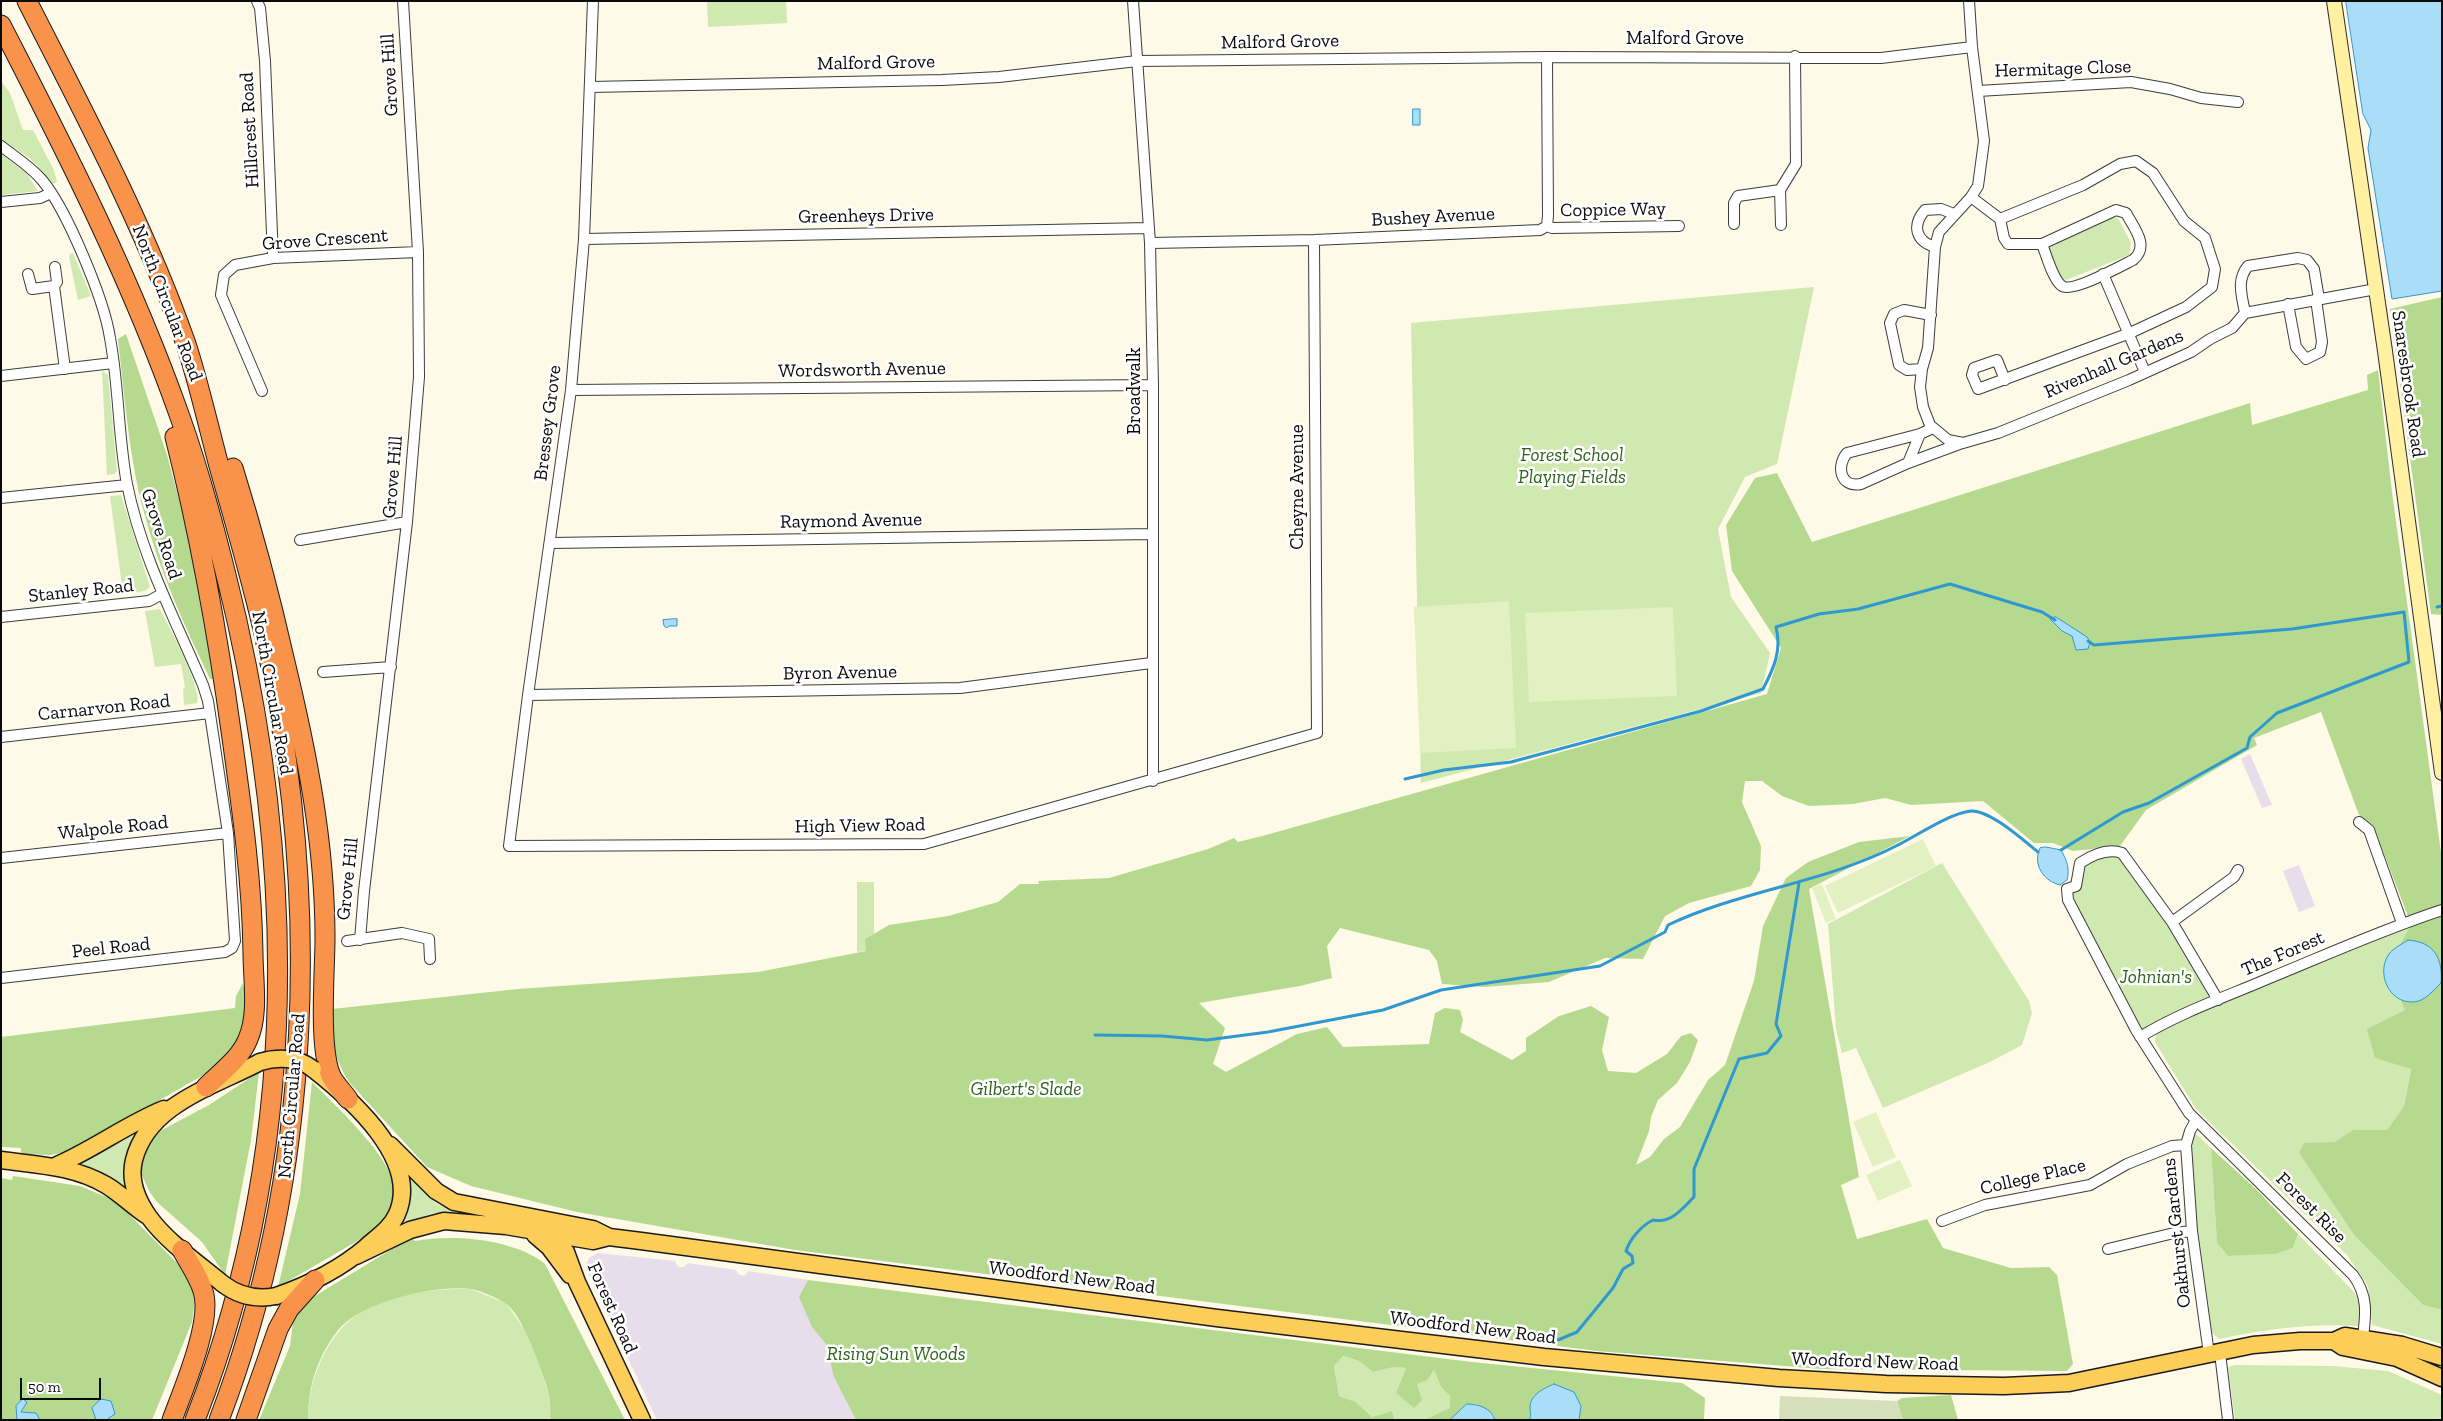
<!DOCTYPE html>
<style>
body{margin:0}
#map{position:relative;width:2443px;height:1421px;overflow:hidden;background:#fff9e7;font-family:"Zilla Slab",serif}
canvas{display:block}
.frame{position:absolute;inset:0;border:2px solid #0a0a0a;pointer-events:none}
.scale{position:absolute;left:20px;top:1378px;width:81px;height:22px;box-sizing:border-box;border:2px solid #0a0a0a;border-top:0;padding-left:6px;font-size:15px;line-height:18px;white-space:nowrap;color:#0a0a0a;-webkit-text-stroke:4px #fff;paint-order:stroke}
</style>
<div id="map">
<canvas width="2443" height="1421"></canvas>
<div class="frame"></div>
<div class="scale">50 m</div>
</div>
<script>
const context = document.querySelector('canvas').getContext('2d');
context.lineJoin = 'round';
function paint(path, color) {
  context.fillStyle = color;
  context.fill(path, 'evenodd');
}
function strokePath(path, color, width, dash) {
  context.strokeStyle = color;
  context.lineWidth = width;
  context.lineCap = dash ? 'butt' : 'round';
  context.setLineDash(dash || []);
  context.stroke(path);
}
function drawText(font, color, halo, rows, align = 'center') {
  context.font = font + ' "Zilla Slab",serif';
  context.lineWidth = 5;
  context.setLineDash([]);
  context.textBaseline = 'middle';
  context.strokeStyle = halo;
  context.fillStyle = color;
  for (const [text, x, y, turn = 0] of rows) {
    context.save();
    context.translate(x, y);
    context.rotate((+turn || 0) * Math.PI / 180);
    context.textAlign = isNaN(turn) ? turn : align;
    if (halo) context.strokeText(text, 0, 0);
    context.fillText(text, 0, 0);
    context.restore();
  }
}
const industrial = new Path2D(`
 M2250,754l22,51 -10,3 -21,-49z
 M2299,865l16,41 -16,6 -16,-41z
 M598,1253l77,8 3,6h6l4,-4 48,7 2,4 3,1 4,1 3,-5 60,9 67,140h-218l-69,-147 -1,-10 2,-5z`);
const green = new Path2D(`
 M707,1h79l1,22 -79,4z
 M1,81l9,12 13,37h10l21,40 3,12 -4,2 -22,-25 -30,-20z
 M1,154l26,20 11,17 -37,4z
 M2109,217l9,1 13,25 -2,12 -63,25 -7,-3 -10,-22 1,-8z
 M73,253l18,43 -13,4 -9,-43 1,-3z
 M1814,287l-37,177 -32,13 -27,52 13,68 39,56 -9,40 -340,90 -10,-460z
 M102,371l6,4 9,96 -3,3 -7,1z
 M121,495l29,92 -5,4 -22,3 -13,-98z
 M160,609c8,16 43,80 37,94l-13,2 -1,-16 2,-2 -4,-23 -26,3 -10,-56z
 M2122,853l96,147 -78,37 -73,-148 9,-3 4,-23z
 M1942,863l87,138 3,12 -10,32 -32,17 -107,46 -27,-60 -14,5 -6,-24 -8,-105z
 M857,882h17v52l-8,5v12l-9,1z
 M2411,924l-23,43 18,44 -31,47 36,10 -7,38 -17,24h-34l-18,13h-30l-6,10 55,82 69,70 19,5v34l-70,-19 -4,-39 -21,-31 -151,-146 -41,-67 1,-9 8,-7z
 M135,1131l-9,34 1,25 -50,-24 -1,-3z
 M2194,1132l17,16 6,95 11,13 48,-2 17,-6 5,-14 55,57 8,12 -2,23c-48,-3 -93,3 -140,13l-8,-7 -11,-63 -8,-121z
 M412,1176l23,27 26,12 -27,-2 -29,9h-4l6,-43z
 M468,1288l38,15 24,35 22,66 -2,16h-242c0,-45 23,-97 67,-116 25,-11 66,-15 93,-16z
 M1342,1356l17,5 14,11 21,-5 12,1 -10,25 20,-9 18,-14 7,17 9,9v13l-26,11h-29l-3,-9 -20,6 -16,-15 -17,-6 -5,-30z
 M2235,1365l98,1 55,5 54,24v21l-4,4h-203l-7,-53z`);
const forest = new Path2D(`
 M2442,297v318l-11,-1 -41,-305z
 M126,334l41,121 21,78 26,146h-4c-25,-53 -50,-106 -65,-163 -16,-57 -20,-118 -27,-177z
 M2378,370l14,122 50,368v450l-19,-5 -69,-70 -55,-82 5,-10 31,-1 18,-12h34l17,-24 7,-37 -36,-11 -8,-29 38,-19 -17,-43 23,-43 -38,-99 -14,-10 -38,-103 -67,26 3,7 -111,65 -26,36 -47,5 -20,-8h-19l-51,-42 -72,4 -26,-7 -32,6 -44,2 -27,-10 -20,-15h-17l-3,21 19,44 -1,24 -9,16 -62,17 -24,13 -22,43 -38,-1 -56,24 -64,5 -43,-3 -5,-23 -8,-11 -89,-22 -13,18 5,32 -32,8 -101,17 26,25 -12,36 13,8 71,-38 30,-7 16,20 86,-3 6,-31 10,-5 15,2 3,10 -3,12 52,28 14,-9v-13l33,-22 32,-10 18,11 -7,33 6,21 28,2 31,-19 14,-18 10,-3 7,7 -8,22 -13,21 -19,17 -7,17 -2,14 -13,34 14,-8 14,-18 16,-12 28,-47 17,-15 29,-84 9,-55 23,-48 22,-16 51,-20 51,-6 -101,53 50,288 -18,8 16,54 70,-20 16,29 68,20 38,-1 8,8 16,89 -6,7 -245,-2 -225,-18 -802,-101 -218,-38 -106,-26 -44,-19 -78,-85 -6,-10 -9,-21 -2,-42 186,-20 240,-17 108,-21 -1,-12 24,-14 59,-9 50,-14 22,-18h19l-1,-3 71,-3 99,-29 26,-11 4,4 28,-7 501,-141 14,-46 -49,-77 -6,-46 29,-47 22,-5 35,69 438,-139 2,22 116,-35 -1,-15z
 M243,983l4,24 -3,14 -5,15 -19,27 -13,10 -138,79 -19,3 -29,-1v-6l-20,-1v-110l234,-29 1,-12z
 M259,1072l-8,68 -26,135 -23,-33 -45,-40 -8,-11 -7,-16v-13l7,-19 11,-12 49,-26z
 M312,1082c15,15 30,29 44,45 29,32 59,68 17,105l-95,55 22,-93z
 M2211,1148l46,42 41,44 -5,14 -17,6 -48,2 -11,-13z
 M13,1176l67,10 36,15 65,66 15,25 -4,30 -40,98h-151v-242l11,2z
 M412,1237l3,4c38,-7 99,-2 130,23l80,156h-75c3,-22 -5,-38 -12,-58 -5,-15 -20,-51 -33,-59 -9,-6 -29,-14 -39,-15 -36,-1 -103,13 -127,41 -21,26 -31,57 -31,91h-49l31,-74 4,-33 19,-16z
 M808,1280l664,82 210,21 23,15 -1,22h-125l2,-14 -51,-1 1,11 -2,4h-34l-1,-5 -18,-11h-9l-17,16h-26l26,-12v-12l-9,-9 -7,-17 -7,10 -10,4 5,16 -8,8 -18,-15 10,-25 -12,-1 -21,5 -14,-11 -16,-5 -9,10 5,30 17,6 16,15 20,-6 3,9h-539l-22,-43 -8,-33 -14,-17 -13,-30z
 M1951,1395l7,25h-55l-6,-19 5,-3z`);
const cemetery = new Path2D(`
 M1780,1396l117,5 6,19h-124z`);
const pitch = new Path2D(`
 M1509,601l7,147 -96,5 -6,-146z
 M1673,607l4,89 -148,6 -4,-89z
 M1923,839l13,27 -98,47 -13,-27z
 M1822,884l14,35 -10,4 -14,-35z
 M1876,1112l20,45 -23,10 -20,-45z
 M1900,1160l12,26 -34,15 -12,-26z`);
const water = new Path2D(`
 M2346,1h96v290l-50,8 -24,-151 3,-18 -8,-16z
 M1413,109h7v16h-7z
 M2056,617l31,20 3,5 -2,7 -12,1 -4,-14 -10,-5 -12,-12z
 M677,619v7h-8l-2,2 -3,-2 -1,-6z
 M2046,847l15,3c6,11 9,18 6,30l-7,5c-16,-4 -28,-20 -20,-37z
 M2408,940c27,2 35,19 33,43 -7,7 -17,19 -28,19 -25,1 -37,-30 -24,-48 4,-6 14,-10 19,-14z
 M1554,1384l20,8 7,14 -2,14h-50c3,-5 1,-7 1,-13 0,-12 14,-19 24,-23z
 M23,1399l4,3 -6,10 15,1 4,7h-23l-1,-14z
 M101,1399l10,2 4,13 -9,6h-10l-4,-12z
 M1467,1404c11,0 25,4 28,16h-45z`);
const stream = new Path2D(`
 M2437,607l5,-1
 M1405,779l39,-9 67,-8 190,-51 62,-22c11,-21 19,-39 13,-62l43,-13 39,-5 92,-25 92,28 13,8
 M2061,850l62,-38 26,-9 98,-55 3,-11 27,-24 132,-51 -5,-50 -112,17 -198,16 -6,-4
 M1095,1035l67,1 45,4 61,-8 115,-22 58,-20 159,-24 65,-34 3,-7c74,-35 157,-42 230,-80 20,-10 52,-32 73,-34 19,-1 52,29 67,41
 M1558,1340l19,-8 36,-44 10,-19 10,-6 -1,-7 -6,-5c4,-12 15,-25 27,-31 18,4 30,-12 41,-23v-28l45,-110 28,-6 14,-17 -5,-12 23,-141`);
const street = new Path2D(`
 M257,1l3,7 5,53 8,197
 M593,1l-9,238 -13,151 -43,305 -19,151 415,-2 393,-111 -3,-493
 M1133,1l17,242 3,142v396
 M1969,1l3,46 12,94 -6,45 -7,11 -32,35 -4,15 -7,101 -6,21 -2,18 3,20 7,18 18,15 15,3 35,-10 131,-53 62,-28 19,-13 22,-11 13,-15 131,-24
 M590,87l352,-7 57,-3 138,-16 410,-4 334,1 91,-11
 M1978,91l153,-9 39,7 31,9 37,4
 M1,146c14,11 29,20 41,34 25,30 62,119 68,158 9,48 8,98 17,146 14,71 48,135 76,201l5,16 20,132 7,108 -3,7 -7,4 -224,26
 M1780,190l1,35
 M1971,197l29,22 4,19 4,6h34
 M1,202l39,-4 11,-5
 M2116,210l10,3c8,15 24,33 7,47 -12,6 -61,33 -71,26 -9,-6 -16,-32 -20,-42z
 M2000,219l83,-34 37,-21 16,-3 17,12 31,48 21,17 10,31 -3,18 -26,20 -56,26 -152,56 -6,-14 2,-7 23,-8 8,20
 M1734,224v-21l4,-7 42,-6 16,-26 -1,-108
 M1547,226l5,2 127,-2
 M584,239l565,-11
 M1150,243l164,-3 226,-10 7,-4 1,-10 -1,-159
 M1935,247c-20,-6 -23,-22 -10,-37l16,-1 13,5
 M55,267l2,15 -3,4 11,83
 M28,274l4,15 22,-3
 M2103,274l42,98
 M2288,304l8,43 10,12 14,-7 2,-10 -6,-43
 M2245,313c-3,-17 -9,-33 3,-47l50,-8 9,2 7,9 5,30
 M1922,369l-15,1 -8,-5 -9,-42 4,-9 10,-4 27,5
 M1,376l112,-13
 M571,390l582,-5
 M262,391l-41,-96 3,-20 11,-10 38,-7 145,-6
 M1933,428l-13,6 -73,19c-11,13 -7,35 14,31l47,-21 54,-20
 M1908,463l12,-29
 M1,498l126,-13
 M300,540l107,-18
 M551,543l601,-9
 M1,617l148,-16 13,-7
 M323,672l68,-5
 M528,695l432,-7 191,-25
 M1,737l209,-24
 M2359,822l10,8 33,93
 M1,858l227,-25
 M2172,922l62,-45 4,-7
 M360,940l4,-49 43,-369 12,-145 -1,-125 -15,-251
 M347,941l55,-8 27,6 1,20
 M2218,1000l-46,-78 -50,-69c-14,-5 -30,2 -42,10l-4,23 -9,3 1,11 68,130 53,83 164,162c15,20 13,39 10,62
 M2140,1037c41,-25 88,-41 132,-60 56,-23 112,-48 170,-67
 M2196,1120l-6,11 -4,14 6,86 17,123
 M1942,1221l43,-16 105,-20 37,-21 45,-18 14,-1
 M2108,1249l66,-16 18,-2
 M2220,1353l8,67`);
const secondary = new Path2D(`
 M2334,1l51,350 57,422`);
const primary = new Path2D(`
 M390,1145l46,46 18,11 139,27 16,8
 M1,1160c36,5 73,6 105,25 14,8 26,21 40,30
 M55,1166c38,-16 70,-41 109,-57
 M549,1232l17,20 11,30 65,138
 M535,1235l14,12 21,28
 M356,1256l54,-26 34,-9 62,5 87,15 16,-4 32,4 576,77 327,39 235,21 107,6 118,2 65,-3 184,-38 47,-4h34l11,-5 57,9 40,12
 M223,1284c-24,-20 -56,-42 -74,-67 -12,-17 -20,-37 -15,-57 14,-56 81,-74 126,-98
 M276,1296c32,-11 64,-27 90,-49 11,-10 25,-19 31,-33 24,-54 -47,-116 -84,-145
 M2334,1341l9,6 54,11 45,20`);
const highway = new Path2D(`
 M27,1c57,112 117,224 159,343 13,40 22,81 33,122 16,57 33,114 46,172 56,259 49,533 -46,782
 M1,25c66,128 131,256 179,392 24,67 41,135 57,204 60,268 59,541 -42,799
 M175,437c25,99 43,199 57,301 10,72 20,142 21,215 0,27 6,61 -5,86 -8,20 -27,33 -42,48
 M233,468c20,64 37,128 52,194 22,91 40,182 40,276 0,34 -7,113 7,140 4,7 11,14 16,21
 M172,1420c11,-30 41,-99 31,-129 -4,-14 -14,-28 -21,-41
 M246,1420l32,-91 11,-20 26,-29`);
const primaryBridge = new Path2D(`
 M260,1062c17,-5 38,-5 53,7
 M223,1284c16,12 33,16 53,12`);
const streetNames = [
 ["Malford Grove",1685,39],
 ["Malford Grove",1280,42,-1],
 ["Malford Grove",876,63,-1],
 ["Hermitage Close",2063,69,-2],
 ["Grove Hill",390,75,-93],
 ["Hillcrest Road",250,130,-93],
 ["Coppice Way",1613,210,-1],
 ["Greenheys Drive",866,216,-1],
 ["Bushey Avenue",1433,217,-3],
 ["Grove Crescent",325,240,-4],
 ["North Circular Road",167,303,69],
 ["Rivenhall Gardens",2114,364,-23],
 ["Wordsworth Avenue",862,370,-1],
 ["Snaresbrook Road",2408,384,82],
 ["Broadwalk",1135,391,-90],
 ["Bressey Grove",548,423,-83],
 ["Grove Hill",393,477,-85],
 ["Cheyne Avenue",1298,487,-90],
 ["Raymond Avenue",851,521,-1],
 ["Grove Road",161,534,72],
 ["Stanley Road",81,591,-6],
 ["Byron Avenue",840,673,-1],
 ["North Circular Road",272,693,80],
 ["Carnarvon Road",104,708,-6],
 ["High View Road",860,826,-1],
 ["Walpole Road",113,828,-6],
 ["Grove Hill",348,879,-84],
 ["Peel Road",111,948,-6],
 ["The Forest",2283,954,-23],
 ["North Circular Road",292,1096,-85],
 ["College Place",2033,1177,-13],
 ["Forest Rise",2311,1208,45],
 ["Oakhurst Gardens",2177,1233,-96],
 ["Woodford New Road",1072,1278,7],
 ["Forest Road",612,1308,66],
 ["Woodford New Road",1473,1328,7],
 ["Woodford New Road",1875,1362,2]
];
const parkNames = [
 ["Forest School",1572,456],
 ["Playing Fields",1572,478],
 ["Johnian's",2156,978],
 ["Gilbert's Slade",1026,1090],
 ["Rising Sun Woods",896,1355]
];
paint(industrial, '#e8ddea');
paint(green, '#d0e9b0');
paint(forest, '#b5da8f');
paint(cemetery, '#d5dfb9');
paint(pitch, '#e2f0c2');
paint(water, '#aadef8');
strokePath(water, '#2f98d0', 1);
strokePath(stream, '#2f98d0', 3);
strokePath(street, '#3d3d3d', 12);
strokePath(secondary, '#2c2c2c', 16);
strokePath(primary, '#1b1b1b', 19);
strokePath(highway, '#1b1b1b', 21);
strokePath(street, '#fff', 10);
strokePath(secondary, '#fff0a2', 14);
strokePath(primary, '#fdcd59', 16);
strokePath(highway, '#f9924b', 19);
strokePath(primaryBridge, '#1b1b1b', 19, []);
strokePath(primaryBridge, '#fdcd59', 16);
drawText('19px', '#0a0a0a', '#fff', streetNames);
drawText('italic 19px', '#2c621a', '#fff', parkNames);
</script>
